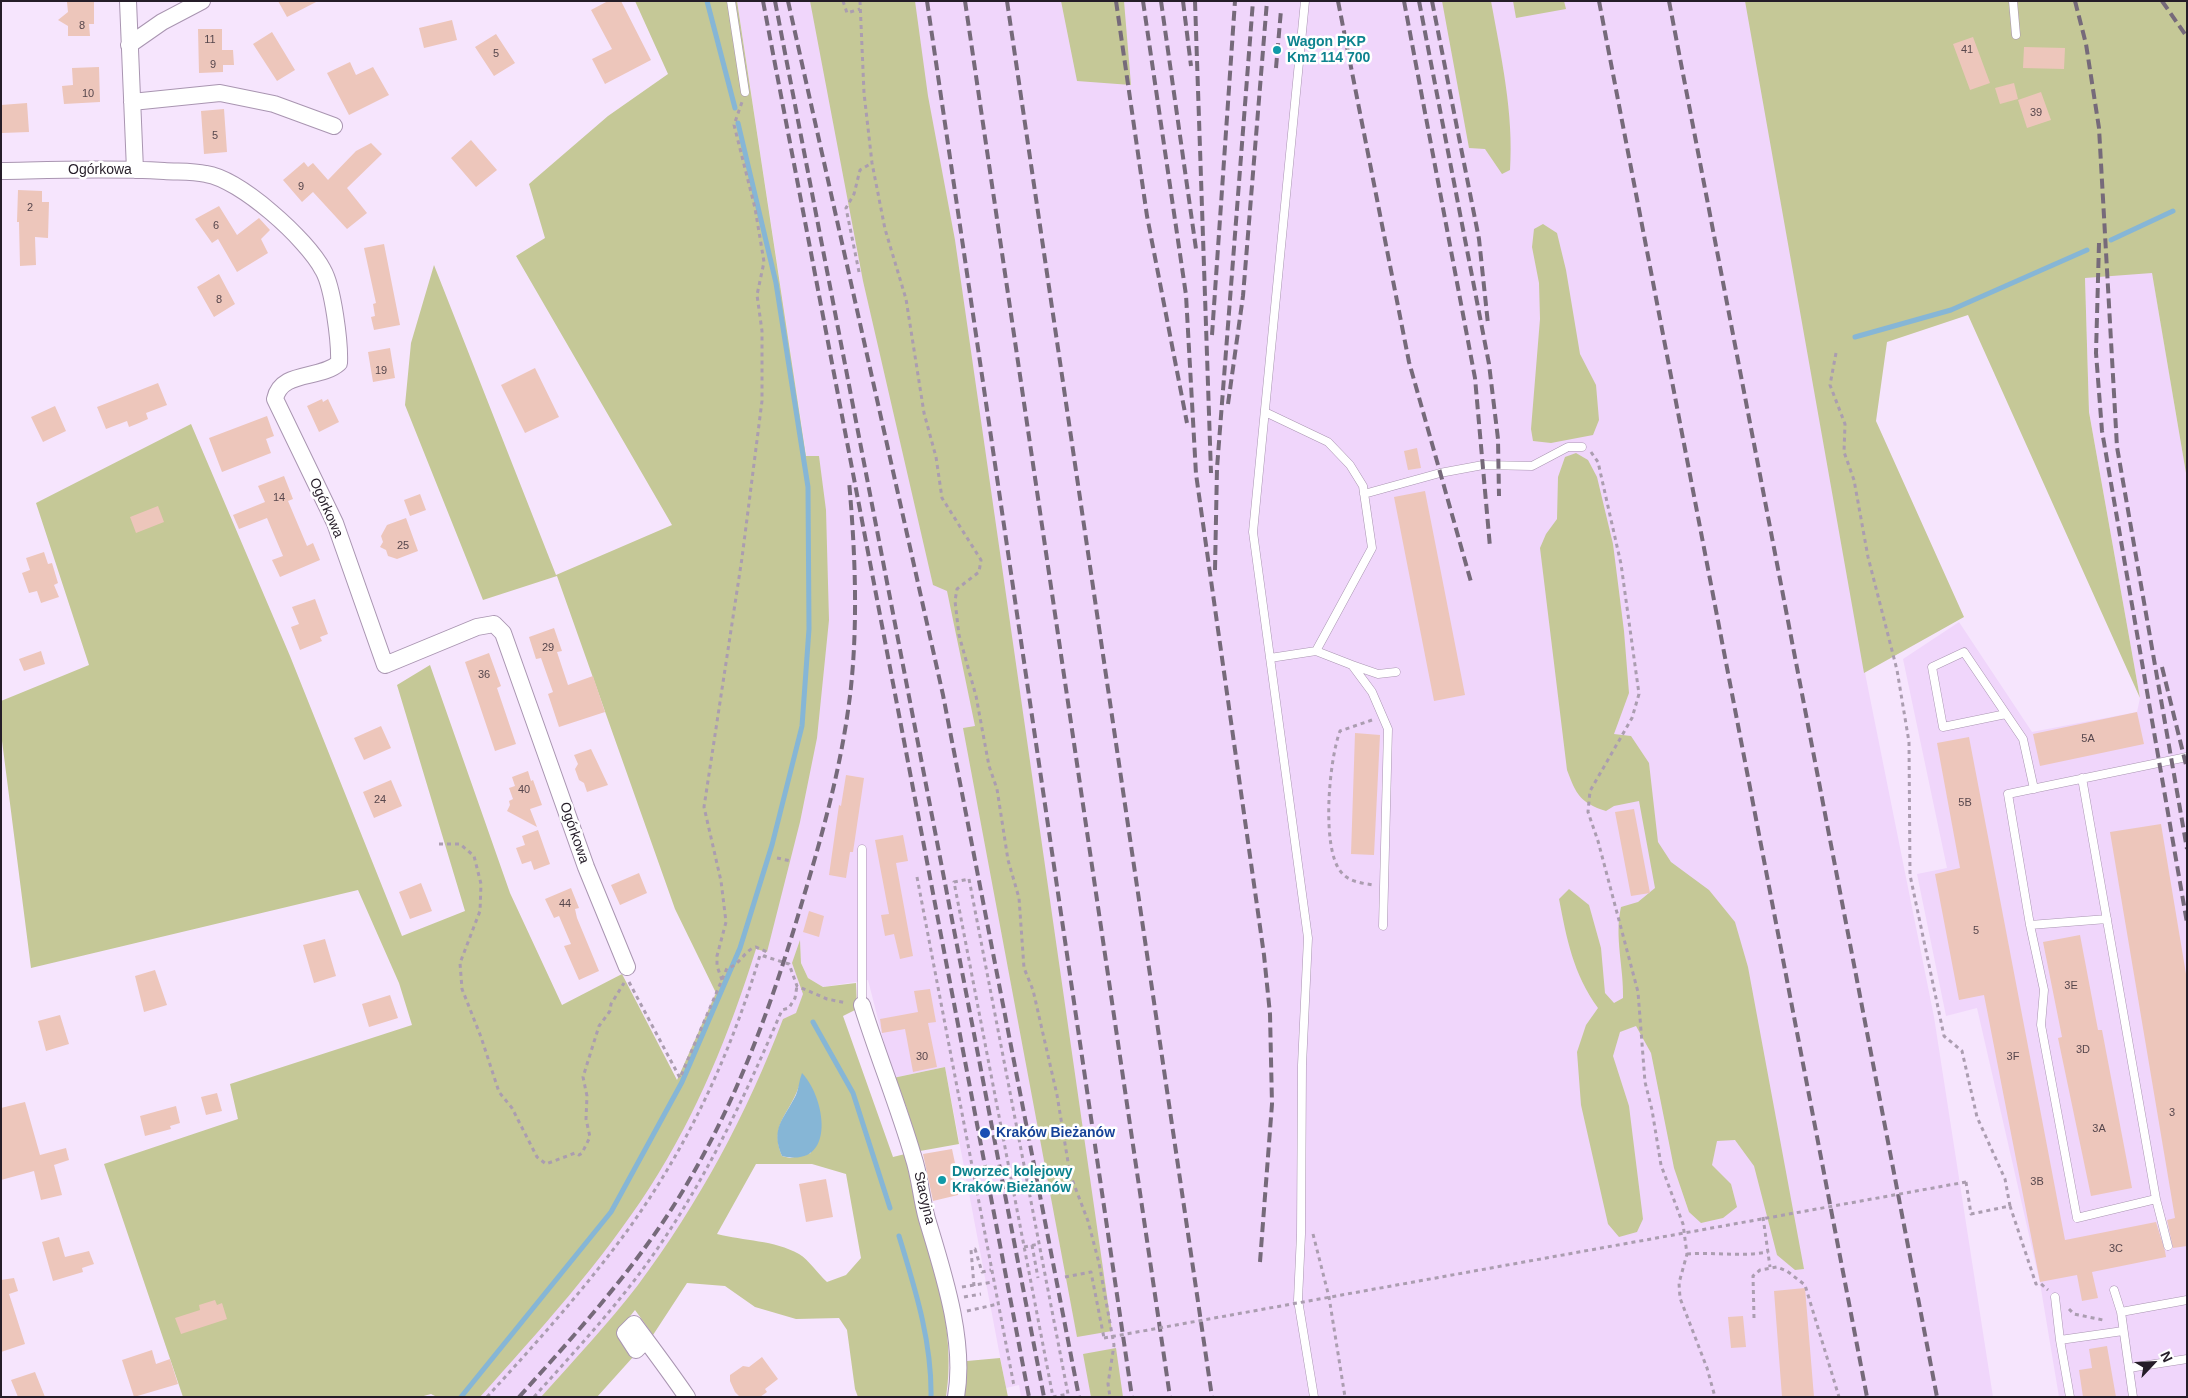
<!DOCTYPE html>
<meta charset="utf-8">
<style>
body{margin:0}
#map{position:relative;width:2188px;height:1398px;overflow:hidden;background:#f6e5fd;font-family:Arial,sans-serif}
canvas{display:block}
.frame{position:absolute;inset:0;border:2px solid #251d28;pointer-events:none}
.north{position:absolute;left:2128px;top:1338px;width:50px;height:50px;-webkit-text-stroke:4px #fff;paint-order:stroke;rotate:65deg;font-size:14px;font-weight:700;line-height:20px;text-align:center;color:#251d28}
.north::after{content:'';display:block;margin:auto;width:18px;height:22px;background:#251d28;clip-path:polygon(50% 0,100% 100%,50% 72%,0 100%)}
</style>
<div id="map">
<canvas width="2188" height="1398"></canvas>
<div class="frame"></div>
<div class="north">N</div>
</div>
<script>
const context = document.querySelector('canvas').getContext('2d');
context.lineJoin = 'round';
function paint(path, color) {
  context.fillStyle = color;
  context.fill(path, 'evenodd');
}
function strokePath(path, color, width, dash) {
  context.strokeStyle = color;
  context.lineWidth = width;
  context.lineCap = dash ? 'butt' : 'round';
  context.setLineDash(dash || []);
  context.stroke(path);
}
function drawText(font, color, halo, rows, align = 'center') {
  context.font = font + ' Arial,sans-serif';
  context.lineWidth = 5;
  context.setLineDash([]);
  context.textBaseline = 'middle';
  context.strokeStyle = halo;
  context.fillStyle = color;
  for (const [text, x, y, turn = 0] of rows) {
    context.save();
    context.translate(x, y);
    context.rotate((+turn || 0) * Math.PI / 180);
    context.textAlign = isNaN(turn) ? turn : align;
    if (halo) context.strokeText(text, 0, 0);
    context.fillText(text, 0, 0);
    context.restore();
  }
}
const built = new Path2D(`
 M737,1h1020l109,677 68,339 59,380h-972l-2,-12 -13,3 -61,-321 -52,11 -25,-98 -45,7 -15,-9 -7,-15 -1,-20 -3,20 10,37 -127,236 -131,161h-102l230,-316 38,-88 22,-57 72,-463z
 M2152,272l35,207v918h-128l-19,-114 -63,-275 -31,8 -29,-142 30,-6 -44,-209 56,-37 73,110 105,-20 3,-14 -51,-286 -4,-135z`);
const green = new Path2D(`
 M635,1h102l69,455h13l7,54 3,110 -12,118 -17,84 -33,130 -11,-3c-26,83 -59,165 -106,238 -49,76 -110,143 -170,210h-43l-6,-3 -11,3h-237l-79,-233 134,-45 -8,-35 182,-59 -13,-42 -41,-93 -327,78 -30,-235v-32l88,-36 -53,-162 155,-79 99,232 112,280 63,-25 -68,-226 33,-20 80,228 52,112 60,-31 55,106 39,-87 -41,-84 -118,-333 -74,24 -78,-195 6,-62 23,-78 122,310 116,-50 -156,-269 29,-18 -16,-54 79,-68 60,-42z
 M810,1h105l13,95 27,144 157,1091 -35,6 -114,-609 12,-2 -28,-135 -14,-6 -70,-304z
 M1061,1h63l7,84 -54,-4z
 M1442,1h49c10,55 23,113 19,169l-8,4 -17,-25 -16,-1z
 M1513,1h51l2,8 -50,9z
 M1745,1h442v478l-35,-206 -67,5 4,134 51,286 -172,-383 -81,27 -11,79 88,196 -100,56z
 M1543,224l14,9 9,37 14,84 16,31 3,35 -6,15 -42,8 -18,-2 -2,-12 9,-110 -1,-36 -7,-36 2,-18z
 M1576,453l12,7 9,17 16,67 11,87 5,62 -15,41 17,2 18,27 9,79 13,20 38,28 26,32 13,45 56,302 -9,1 -18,-15 -23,-89 -19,-26 -18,1 -5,24 19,19 6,23 -14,11 -22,5 -12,-11 -15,-44 -23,-115 -15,-27 -16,6 -7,24 16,50 14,113 -6,13 -18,5 -11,-13 -27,-119 -4,-53 9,-27 12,-17c-25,-35 -31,-68 -39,-109l10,-10 20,16 12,43 4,45 9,10 9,-5c1,-30 -9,-61 -2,-91l17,-5 17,-14 -16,-87 -25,5 -8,5c-26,-8 -30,-17 -39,-41l-27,-222 6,-14 11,-15 1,-42 7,-20z
 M800,940l1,23 7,15 15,9 33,-4 1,26 -14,7 50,141 12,-3c18,72 54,170 41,243h-88l-3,-8 -8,-59 -8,-12 -43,1 -41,-12 -30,-21 -38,-3 -34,52 -18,-25 -16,20 14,27 -36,40h-56c33,-37 67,-73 97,-112 61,-82 109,-171 145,-266l13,-6 7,-19 -11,-31zM799,1086l12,67 -21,5 -8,-2c-13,-32 8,-42 17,-70zM756,1164h56l34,10 15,84 -15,17 -19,7c-9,-8 -18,-22 -28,-28 -25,-14 -55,-13 -82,-20z
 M945,1067l14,77 -39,7 -14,-45 -13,-28z
 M1116,1348l7,49h-32l-8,-43z
 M1000,1358l8,39h-44l3,-36z`);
const water = new Path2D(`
 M802,1073c24,25 35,96 -20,83 -12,-28 2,-37 14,-61 3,-7 3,-15 6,-22z`);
const stream = new Path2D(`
 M707,1l28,107
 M2111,240l62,-29
 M1855,337l96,-27 136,-60
 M813,1022l40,71 37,115
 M899,1236c16,53 33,105 32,161
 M461,1397l150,-185 71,-130 58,-134 32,-103 30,-119 7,-97 -1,-142 -32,-204 -38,-160`);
const building = new Path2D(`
 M278,1h40l-31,16z
 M608,1h13l30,59 -46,24 -13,-25 20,-10 -21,-39z
 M67,2h27v22h-5l1,12h-22v-10l-10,-6 10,-8z
 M452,20l5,20 -33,8 -5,-20z
 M198,29h24v21h11l1,15h-11v7l-24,1z
 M272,32l23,38 -18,11 -24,-37z
 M496,34l19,29 -21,13 -19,-29z
 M1973,37l17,46 -20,7 -17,-46z
 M2024,47l41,1 -1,21 -41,-1z
 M350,62l6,13 17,-8 16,28 -40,20 -22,-42z
 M99,67l1,35 -36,2 -2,-18 11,-1 -1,-17z
 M2014,83l4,16 -18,5 -5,-16z
 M2041,92l10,28 -24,8 -9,-28z
 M27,103l2,29 -27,1 -1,-28z
 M224,109l3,43 -23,2 -3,-43z
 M471,140l26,30 -21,17 -25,-29z
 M371,143l11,11 -35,34 20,25 -20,16 -34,-37 -11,10 -19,-22 21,-18 4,5 5,-4 15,17 28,-29z
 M18,190l24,1v11h7l-1,36 -13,-1 1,28 -16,1 -1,-44h-2z
 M219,206l18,29 22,-17 11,12 -9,9 7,14 -31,19 -19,-33 -6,4 -17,-24z
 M384,244l16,81 -26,5 -3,-13 4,-1 -2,-12 3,-1 -12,-55z
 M219,274l16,30 -21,13 -17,-30z
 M390,348l5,30 -22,4 -5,-30z
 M535,368l24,49 -34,16 -24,-48z
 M158,383l9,22 -21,8 2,6 -9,4 -10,4 -2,-6 -21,8 -9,-22z
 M322,399l1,3 5,-3 11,23 -20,10 -12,-26z
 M55,406l11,25 -23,11 -12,-25z
 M267,416l7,20 -8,3 5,14 -49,19 -13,-34z
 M1417,448l4,20 -13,2 -4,-19z
 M284,476l9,23 -5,2 19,45 6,-3 7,17 -40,17 -8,-17 11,-4 -16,-38 -28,11 -6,-14 32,-13 -7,-16z
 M1425,491l40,204 -31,6 -40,-204z
 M420,494l6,16 -16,6 -6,-16z
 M158,506l6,16 -28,11 -6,-16z
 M406,518l12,33 -21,8 -9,-3 -2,-6 -6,-3 3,-5 -2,-6 6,-11z
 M44,552l4,12 4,-1 6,20 -4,2 5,12 -18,6 -4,-12 -8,2 -7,-20 8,-3 -4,-12z
 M315,599l13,35 -8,3 2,4 -22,9 -9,-23 8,-3 -7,-17z
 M554,628l8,23 -5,1 11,33 25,-9 12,36 -46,15 -11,-33 5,-2 -12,-34 -5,1 -7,-22z
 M41,651l4,13 -21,7 -5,-12z
 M489,653l12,33 -4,2 19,56 -21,7 -30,-89z
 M2137,712l7,32 -104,22 -7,-32z
 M381,726l10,22 -27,12 -10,-22z
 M1355,733l25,2 -6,120 -23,-1z
 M1969,737l96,503 91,-18 9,29 1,6 -74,15 6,26 -16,3 -5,-26 -37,7 -56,-287 -25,5 -24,-126 25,-6 -23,-125z
 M591,749l17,36 -21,7 -3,-9 -5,-3 -4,-11 3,-5 -4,-9z
 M528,771l3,10 2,-1 9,25 -12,4 7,18 -30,-16 3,-6 -1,-4 4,-2 -4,-11 6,-2 -3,-9z
 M846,775l18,3 -11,74h-3l-4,26 -17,-3 10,-70 2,1z
 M391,780l11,26 -28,12 -11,-26z
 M1634,809l16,84 -19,3 -16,-84z
 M2161,824l26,156v266l-14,2 -6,-28 8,-2 -65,-386z
 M538,830l12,34 -16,6 -3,-9 -9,3 -6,-16 9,-3 -3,-9z
 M903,835l5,26 -12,2 17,93 -13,3 -6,-25 -9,2 -4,-21 8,-1 -14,-74z
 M639,873l8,20 -27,12 -9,-20z
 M421,883l11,28 -22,8 -11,-27z
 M571,888l8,20 -4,1 2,9 22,53 -20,9 -15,-34 7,-2 -12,-28 -5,2 -9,-19z
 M809,911l15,5 -5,21 -16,-5z
 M2080,935l18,95h4l30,158 -41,8 -33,-158 4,-1 -19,-95z
 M325,939l11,37 -22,7 -11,-38z
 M155,970l12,35 -23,7 -9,-36z
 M930,989l6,33 -8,1 9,44 -24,5 -8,-43 -23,4 -2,-14 38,-7 -4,-21z
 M390,995l8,23 -29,9 -7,-23z
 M60,1015l9,29 -23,7 -8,-30z
 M217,1093l5,18 -16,4 -5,-18z
 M25,1102l15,53 26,-7 3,12 -15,5 8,30 -21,5 -7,-29 -33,9v-72z
 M176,1106l4,17 -10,3 1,3 -26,7 -5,-20z
 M952,1149l3,14 -4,1 7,31 -25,6 -10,-47z
 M826,1179l7,38 -27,5 -7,-38z
 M59,1237l6,20 24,-6 5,13 -12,4 1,4 -30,9 -11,-39z
 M14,1278l4,13 -9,3 16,50 -24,8v-72z
 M1805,1288l9,109h-32l-8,-106z
 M215,1300l2,5 5,-2 5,16 -46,15 -6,-16 25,-8 -1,-5z
 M1743,1316l3,31 -15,1 -3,-31z
 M2107,1346l9,51h-33l-4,-27 13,-2 -3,-19z
 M152,1350l4,14 14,-5 8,25 -44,13 -12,-37z
 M762,1357l16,22 -13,10 2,3 -7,5h-20l-5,-5 -5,-11v-6l13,-9 6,1z
 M35,1372l10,25h-27l-7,-17z`);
const path = new Path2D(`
 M843,1l4,12 13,-4
 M860,1l4,92 8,70 13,66 21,70 18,114 12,44 6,41 39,62 -2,12 -22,17 -2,12 4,34 17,61 13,70 8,23 11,71 11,38 5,70 9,22 24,105 13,79 18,47 11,42 15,82 -6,39 2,13
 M859,272l-13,-64 8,-14 6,-24 12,-7
 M1836,353l-6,32 15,39 -1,28 10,28 14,77 29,113 12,72 1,133 34,161 18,15 15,66 28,62 5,27
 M1591,452l7,10 23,102 18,130 -7,24 -42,73 -2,21 10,29 40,151 7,90 7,28 9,55 22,59 4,30 -8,29 1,15 27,70 8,29
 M1372,720l-32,11c-11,29 -19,117 1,141 8,10 21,11 32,13
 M439,844h21l14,12 7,28 -1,27 -20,52 2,26 19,48 18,55 13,16 25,49 9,7 29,-11 4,2 3,-2 8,-16 -4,-18 1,-23 -4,-19 16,-51 11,-15 1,-7 13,-21
 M777,858l14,3
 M917,877l97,509
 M969,879l99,515 -15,3 -99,-515z
 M722,980l-5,-14v-10l9,-34 -5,-41 -17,-74 38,-249 20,-157v-70l-5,-36 7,-33 -9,-54 -21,-83 8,-23
 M629,982l51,96 47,-110c13,-2 17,-18 29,-21l11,5 -2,5
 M1966,1182l5,32 39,-8 26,78 4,-1 8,7
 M1763,1217l7,50
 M1313,1234l16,63 16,100
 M1032,1245l6,33
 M1024,1247l15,-3
 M1687,1254c27,-2 55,3 81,-2
 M1065,1277l26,-5 13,66
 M974,1286l-3,-36 4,-1 7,23 9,-2
 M962,1287l31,-5
 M964,1297l17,-3
 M2069,1309l5,5 29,6
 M967,1311l31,-7
 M1754,1318l-1,-42 7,-6 17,-3 10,4 18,14 34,112
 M487,1397c49,-54 97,-107 140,-166 60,-83 104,-177 133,-276l29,9 8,22 30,13 20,4
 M534,1397c41,-46 84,-92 119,-142 54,-77 92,-159 129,-245l7,-2 6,-10 2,-12`);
const lane = new Path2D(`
 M731,1l14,91
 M1305,1l-52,531 55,406 -6,127 -1,169 -3,66 16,97
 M2013,1l3,34
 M1265,412l63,30 22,23 13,21 9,62 -56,103
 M1364,494l76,-21 43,-8 49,1 36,-19h14
 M1270,658l46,-7 36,14 20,27 16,37 -5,197
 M1352,665l26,9 18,-2
 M2006,714l-63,13 -11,-60 32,-15 59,87 11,50
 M2082,778l74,421 -79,19 -36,-193 3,-35 -14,-65 -22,-131 179,-37
 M2030,925l77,-6
 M862,1005v-156
 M2156,1199l12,47
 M2114,1290l7,22
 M2055,1297l5,43
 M2129,1368l58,-9
 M2070,1397l-10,-57 63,-9
 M2133,1397l-12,-85 66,-12`);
const street = new Path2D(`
 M128,1l7,169
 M129,45l33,-23 40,-21
 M132,102l88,-9 54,11 60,22
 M1,171c54,-1 109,-3 163,0 14,1 28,0 42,3 34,5 101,65 117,96 10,17 17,73 16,93 -19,17 -58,7 -64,36l60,124 50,142 92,-38 17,-3 9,9 83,234 41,100
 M862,1005c16,51 36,100 51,151 7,20 8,42 14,63 16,53 39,122 29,178
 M646,1340l-10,10 -11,-17 9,-9c18,24 36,48 53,73`);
const rail = new Path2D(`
 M763,1l266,1396
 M775,1l269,1396
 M788,1l155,694 136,702
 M927,1l205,1396
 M965,1l205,1396
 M1007,1l205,1396
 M1116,1l31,215 40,207
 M1143,1l43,294 10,179 68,481 6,59 2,90 -12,158
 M1161,1l35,248
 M1183,1l8,65
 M1195,1l16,472
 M1338,1l71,361 62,220
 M1404,1l71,377 15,169
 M1419,1l70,363 9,75 1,57
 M1432,1l47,238 9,85
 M1599,1l268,1396
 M1669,1l268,1396
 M2075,1l11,43 13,84 18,319 70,402
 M2162,1l25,36
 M1276,68l5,-58
 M2099,243l-3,110 6,78 85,492
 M1212,335l23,-334
 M1228,404l15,-108 24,-295
 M1215,570l2,-102 36,-467
 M2162,667l25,102
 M519,1397c53,-59 106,-117 150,-184 64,-99 101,-202 134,-314 21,-70 40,-139 48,-212 7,-68 4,-138 -2,-206`);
const pathBridge = new Path2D(`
 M1104,1338l862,-156`);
const markers = [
 [1277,50,5,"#0f9aa8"],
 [985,1133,6,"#1a4fb4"],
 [942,1180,5,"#0f9aa8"]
];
const numberNames = [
 ["8",82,26],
 ["11",210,40],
 ["41",1967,50],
 ["5",496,54],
 ["9",213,65],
 ["10",88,94],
 ["39",2036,113],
 ["5",215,136],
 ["9",301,187],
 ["2",30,208],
 ["6",216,226],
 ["8",219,300],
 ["19",381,371],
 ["14",279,498],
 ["25",403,546],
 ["29",548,648],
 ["36",484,675],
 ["5A",2088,739],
 ["40",524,790],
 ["24",380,800],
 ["5B",1965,803],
 ["44",565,904],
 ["5",1976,931],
 ["3E",2071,986],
 ["3D",2083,1050],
 ["30",922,1057],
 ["3F",2013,1057],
 ["3",2172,1113],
 ["3A",2099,1129],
 ["3B",2037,1182],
 ["3C",2116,1249]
];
const cultureNames = [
 ["Wagon PKP",1287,42],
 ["Kmz 114 700",1287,58],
 ["Dworzec kolejowy",952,1172],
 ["Kraków Bieżanów",952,1188]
];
const streetNames = [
 ["Ogórkowa",100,170],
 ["Ogórkowa",326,508,66],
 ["Ogórkowa",574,833,71],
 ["Stacyjna",924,1198,77]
];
const transitNames = [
 ["Kraków Bieżanów",996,1133]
];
paint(built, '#f0d6fb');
paint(green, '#c5c897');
paint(water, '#86b6d6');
strokePath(stream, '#86b6d6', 5);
paint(building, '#edc6bb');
strokePath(lane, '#a995b1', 9);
strokePath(street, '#a995b1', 18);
strokePath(path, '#ab9db0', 3, [4, 4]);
strokePath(lane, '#fff', 8);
strokePath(street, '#fff', 16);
strokePath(rail, '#766a7a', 4, [10, 5]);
strokePath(pathBridge, '#ab9db0', 3, [4, 4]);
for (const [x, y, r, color] of markers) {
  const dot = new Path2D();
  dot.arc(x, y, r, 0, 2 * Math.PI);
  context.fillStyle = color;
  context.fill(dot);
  strokePath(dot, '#fff', 2);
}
drawText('11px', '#57474d', null, numberNames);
drawText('bold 14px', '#0d838f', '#fff', cultureNames, 'left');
drawText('14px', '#251d28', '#fff', streetNames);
drawText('bold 14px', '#164399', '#fff', transitNames, 'left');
</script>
